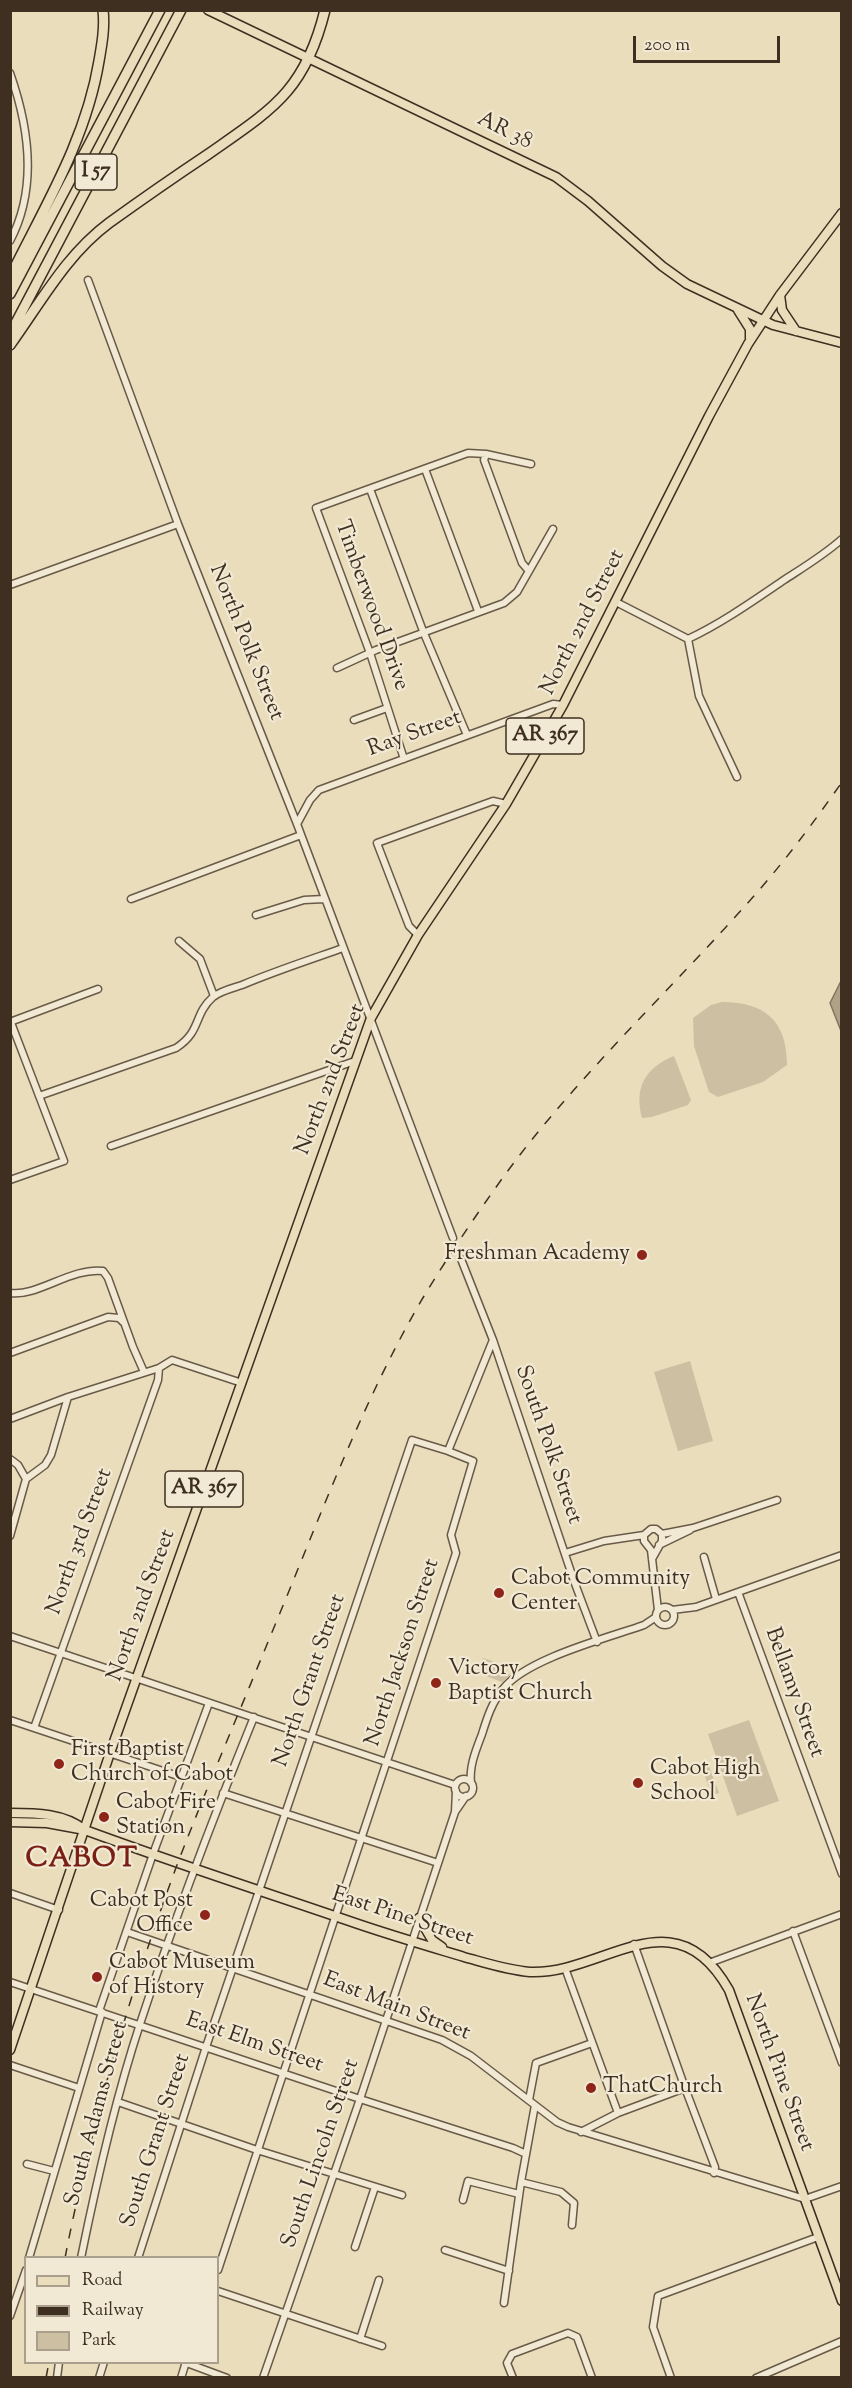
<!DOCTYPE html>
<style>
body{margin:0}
#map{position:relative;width:852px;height:2388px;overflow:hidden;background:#eaddbc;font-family:"Sorts Mill Goudy",serif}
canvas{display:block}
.frame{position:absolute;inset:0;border:12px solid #3e2f21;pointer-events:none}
.legend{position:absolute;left:24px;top:2256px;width:195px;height:108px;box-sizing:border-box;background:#f1e9d3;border:2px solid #a99f8c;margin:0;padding:8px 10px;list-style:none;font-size:18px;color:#3e2f21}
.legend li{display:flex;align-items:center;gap:12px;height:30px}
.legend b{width:30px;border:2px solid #a99f8c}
.scale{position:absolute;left:633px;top:36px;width:147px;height:27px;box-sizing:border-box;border:3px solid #3e2f21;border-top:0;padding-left:8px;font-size:18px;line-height:21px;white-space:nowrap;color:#3e2f21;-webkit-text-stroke:4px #f1e9d3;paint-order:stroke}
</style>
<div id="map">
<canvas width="852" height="2388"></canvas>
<div class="frame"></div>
<ul class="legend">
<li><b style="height:8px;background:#eaddbc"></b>Road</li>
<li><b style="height:8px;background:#3e2f21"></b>Railway</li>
<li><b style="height:16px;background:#cdbfa2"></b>Park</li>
</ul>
<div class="scale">200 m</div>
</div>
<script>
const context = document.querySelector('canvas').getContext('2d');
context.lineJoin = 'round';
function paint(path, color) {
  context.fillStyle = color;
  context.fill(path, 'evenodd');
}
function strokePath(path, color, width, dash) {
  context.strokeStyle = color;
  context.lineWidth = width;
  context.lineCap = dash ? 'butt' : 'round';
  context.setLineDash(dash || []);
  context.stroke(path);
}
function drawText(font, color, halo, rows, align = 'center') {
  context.font = font + ' "Sorts Mill Goudy",serif';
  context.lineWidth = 4.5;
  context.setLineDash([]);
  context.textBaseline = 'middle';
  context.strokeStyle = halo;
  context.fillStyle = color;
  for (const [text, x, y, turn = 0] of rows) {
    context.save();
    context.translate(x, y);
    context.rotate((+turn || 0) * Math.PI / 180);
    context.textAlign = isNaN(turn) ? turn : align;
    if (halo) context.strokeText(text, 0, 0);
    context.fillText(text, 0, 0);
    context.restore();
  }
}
const green = new Path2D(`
 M722,1002c43,0 65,19 65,63l-24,17 -45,15 -9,-5 -15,-46 -1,-28 18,-13z
 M674,1056l17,44 -3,5 -36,12 -10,1c-8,-31 3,-50 32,-62z
 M690,1361l23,80 -35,10 -24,-79z
 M483,1658l18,6 9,11 -8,7 -24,-9z
 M749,1720l30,81 -42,15 -29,-82z
 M708,1764l11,29 -7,2 -11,-29z`);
const water = new Path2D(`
 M841,975v56l-11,-28 11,-22z`);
const minor = new Path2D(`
 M10,73c19,54 28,115 0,168
 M88,280l90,244 119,300 156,414
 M486,454l-2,6 38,103 7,8
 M425,469l53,142
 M370,489l53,142 44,104
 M10,585l168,-61
 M616,602l72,37c34,-16 65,-38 96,-59 20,-13 40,-25 58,-41
 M688,639l11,57 38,81
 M337,668l39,-18 128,-47 13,-11 36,-63
 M354,720l33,-12
 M404,759l-34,-106 -54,-145 152,-55 18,1 45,10
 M297,824l13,-24 9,-10 234,-86 10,1
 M131,899l170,-64
 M256,915l48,-15 20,-1
 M418,935l-9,-9 -32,-83 116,-42 13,3
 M179,941l21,18 14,37
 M10,1020l54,141 -54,19
 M10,1022l88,-33
 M39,1096l137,-48c26,-17 17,-33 37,-51 7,-6 20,-9 29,-12 33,-14 67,-25 101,-37
 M111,1146l244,-85
 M461,1259l32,81 81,241 23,61
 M10,1293c27,4 62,-26 93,-22l5,7 25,69 11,25
 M10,1353l98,-36 11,1 4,4
 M10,1419l58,-22 91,-29 13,-8 70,23
 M10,1459l8,6 8,14
 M644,1535v6l7,9 7,60
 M10,1536l16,-57 19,-14 6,-10 17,-58
 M659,1545l31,-15
 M565,1553l39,-12 40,-6 7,-6h5l6,5 31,-6 84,-28
 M704,1557l12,42
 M652,1559l10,-18v-7
 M738,1592l104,282
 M656 1616a9 9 0 1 1 18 0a9 9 0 1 1-18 0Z
 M672,1610l24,-3 146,-52
 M10,1636l445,149
 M10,1720l171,57
 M34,1728l124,-348 1,-12
 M455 1788a9 9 0 1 1 18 0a9 9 0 1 1-18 0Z
 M471,1783c-2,-17 5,-33 11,-49 5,-16 10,-32 21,-45 23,-30 104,-51 141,-64l12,-8
 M223,1793l215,70
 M455,1812l11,-16
 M10,1893l49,17
 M793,1931l49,132
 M127,1932l315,108 29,16 86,66 11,5 237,72 37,-13
 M634,1944l51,144 30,79 -1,6
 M709,1963l133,-49
 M565,1968l53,145
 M10,1982l350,117 153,49 13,6
 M99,2011l54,-157 56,-151
 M10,2065l69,23
 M529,2100l7,-37 56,-20
 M118,2102l139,48 145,45
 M581,2132l37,-19 67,-25
 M27,2164l27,7
 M521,2182l40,10 13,11 -2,22
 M463,2200l5,-19 51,13
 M355,2247l20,-60
 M445,2250l64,21
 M29,2258l73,-246
 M81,2258c16,-79 34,-158 59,-234 34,-104 73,-206 114,-307
 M138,2258l68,-211 206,-607 36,11
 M218,2270l238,-717 -5,-18 22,-74 -25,-10 45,-111
 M218,2291l164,55
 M504,2303l17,-121 14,-77
 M10,2316l16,-46
 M360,2339l19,-59
 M184,2362l43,16
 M57,2378l2,-16
 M99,2378l5,-16
 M181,2378l5,-16
 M263,2378l97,-279 95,-287 1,-21
 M513,2378l-6,-15 5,-9 56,-21 9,4 15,41
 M671,2378l-18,-51 5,-31 160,-59
 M756,2378l86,-37`);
const major = new Path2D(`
 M208,10l348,167 32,24 74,65 25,18 86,41 69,18
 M780,295l2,15 14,21
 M738,310l12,19v9
 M10,1813c26,0 54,0 75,17
 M10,1822l37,1 38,7c92,34 186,64 279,96 33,11 67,21 100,31 22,6 43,13 66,15 74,3 144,-80 199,18l113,311
 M419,1918l13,22 10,7
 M10,2050l100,-297 261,-735 47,-83 88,-131 57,-99 146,-289 39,-72 32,-49 62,-82`);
const highway = new Path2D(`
 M10,277c35,-71 76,-137 89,-216 3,-17 6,-34 4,-51
 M10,294l150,-284
 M10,334l171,-324
 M10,345c31,-43 56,-90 99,-122 32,-23 65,-46 98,-68 64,-45 98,-63 118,-145`);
const rail = new Path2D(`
 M65,2258c26,-134 65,-266 112,-393 29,-76 62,-152 93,-228 47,-112 92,-236 154,-341 25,-41 52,-81 80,-120 74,-101 167,-186 249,-279 32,-36 61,-75 89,-115
 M46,2378l3,-16`);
const markers = [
 [642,1255,6,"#8f2418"],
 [499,1593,6,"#8f2418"],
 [436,1683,6,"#8f2418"],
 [59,1764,6,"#8f2418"],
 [638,1783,6,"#8f2418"],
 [104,1817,6,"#8f2418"],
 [205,1915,6,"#8f2418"],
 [97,1977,6,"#8f2418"],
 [591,2088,6,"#8f2418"]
];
const shields = [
 [96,172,42],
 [545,736,78],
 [204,1489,78]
];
const shieldNames = [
 ["I 57",96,172],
 ["AR 367",545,736],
 ["AR 367",204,1489]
];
const streetNames = [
 ["AR 38",504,132,26],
 ["Timberwood Drive",370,606,70],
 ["North 2nd Street",584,623,-63],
 ["North Polk Street",245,643,68],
 ["Ray Street",415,735,-20],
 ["North 2nd Street",332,1080,-69],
 ["South Polk Street",547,1445,71],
 ["North 3rd Street",81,1542,-70],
 ["North 2nd Street",143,1606,-70],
 ["North Jackson Street",404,1653,-72],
 ["North Grant Street",311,1681,-71],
 ["Bellamy Street",793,1693,70],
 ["East Pine Street",402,1918,18],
 ["East Main Street",396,2008,21],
 ["East Elm Street",254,2044,19],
 ["North Pine Street",778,2073,70],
 ["South Adams Street",98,2114,-75],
 ["South Grant Street",157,2141,-72],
 ["South Lincoln Street",322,2154,-71]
];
const poiNames = [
 ["Freshman Academy",630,1255,"right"],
 ["Cabot Community",511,1580],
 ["Center",511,1605],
 ["Victory",448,1670],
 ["Baptist Church",448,1695],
 ["First Baptist",71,1751],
 ["Church of Cabot",71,1776],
 ["Cabot High",650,1770],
 ["School",650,1795],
 ["Cabot Fire",116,1804],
 ["Station",116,1829],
 ["Cabot Post",193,1902,"right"],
 ["Office",193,1927,"right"],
 ["Cabot Museum",109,1964],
 ["of History",109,1989],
 ["ThatChurch",603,2088]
];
const districtNames = [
 ["CABOT",82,1861]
];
paint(green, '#cdbfa2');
paint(water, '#b0a287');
strokePath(water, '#82745e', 1.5);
strokePath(minor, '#695a48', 9);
strokePath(major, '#3e2f21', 11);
strokePath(highway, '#3e2f21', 12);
strokePath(minor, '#f1e9d3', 6);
strokePath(major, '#eaddbc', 8);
strokePath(highway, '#eaddbc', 9);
strokePath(rail, '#3e2f21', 1.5, [10, 10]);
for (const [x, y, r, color] of markers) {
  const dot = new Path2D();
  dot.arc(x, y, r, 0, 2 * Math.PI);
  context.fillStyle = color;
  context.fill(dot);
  strokePath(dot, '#f1e9d3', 2);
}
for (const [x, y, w] of shields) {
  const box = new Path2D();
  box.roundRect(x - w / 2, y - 18, w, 36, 4.5);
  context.fillStyle = '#f1e9d3';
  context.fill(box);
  strokePath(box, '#3e2f21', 1.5);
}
drawText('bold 21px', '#3e2f21', null, shieldNames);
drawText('22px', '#3e2f21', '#f1e9d3', streetNames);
drawText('22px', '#3e2f21', '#f1e9d3', poiNames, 'left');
context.letterSpacing = '1.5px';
drawText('bold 28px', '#7a1f14', '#f1e9d3', districtNames);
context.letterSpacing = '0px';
</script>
